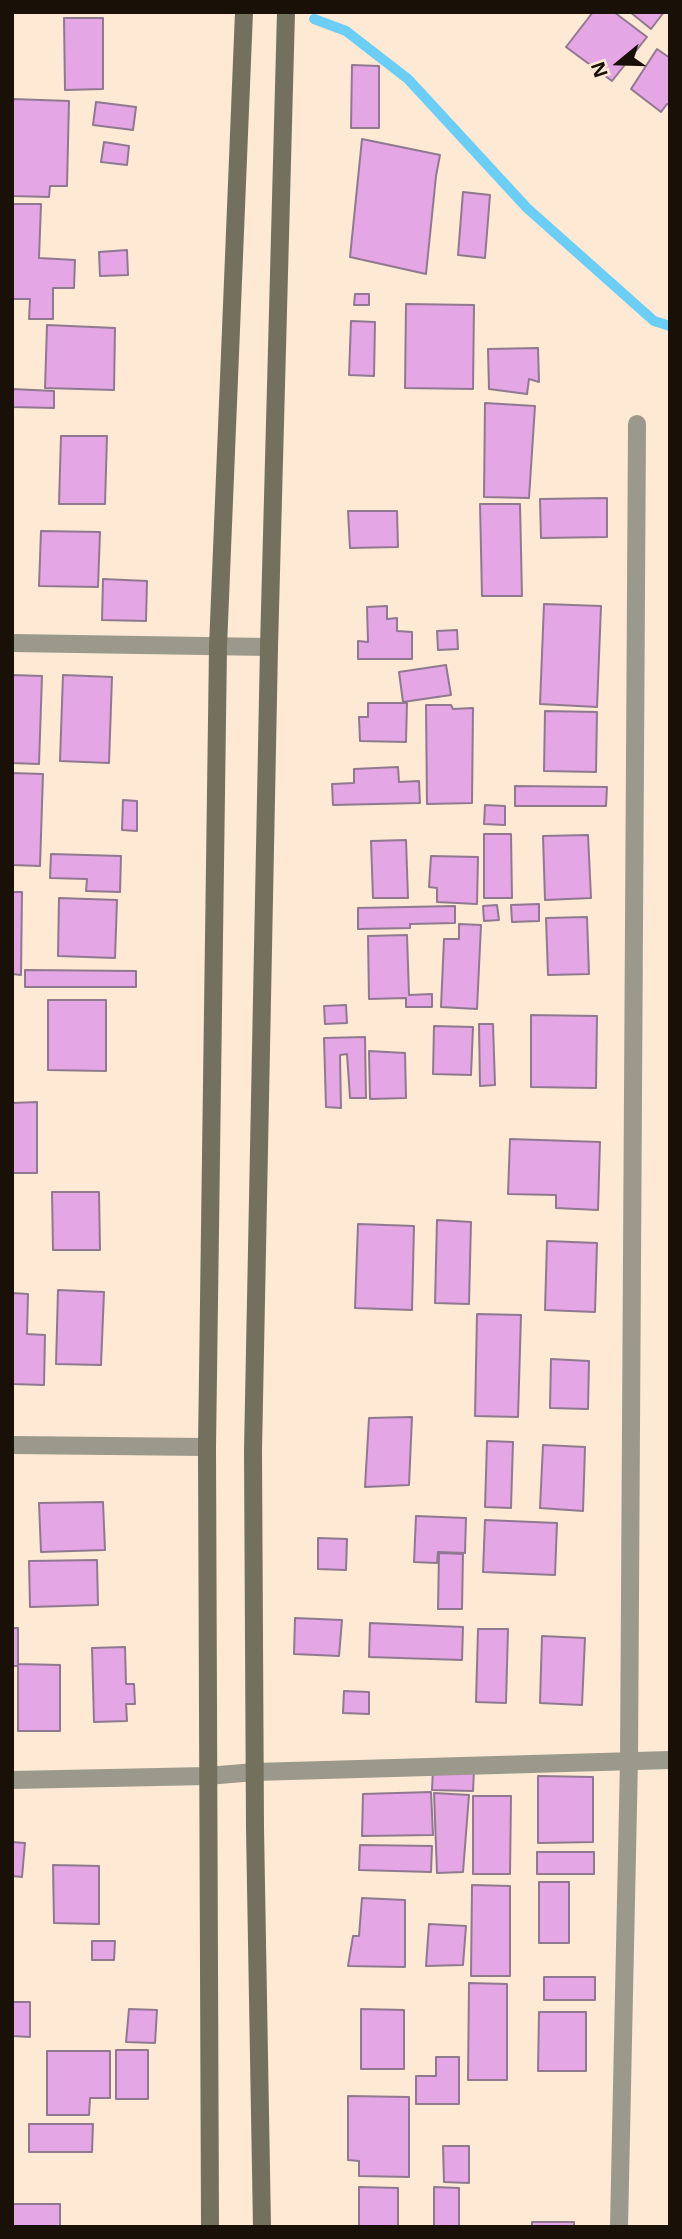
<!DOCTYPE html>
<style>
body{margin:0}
#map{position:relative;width:682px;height:2239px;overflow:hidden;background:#fde9d4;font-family:"Open Sans",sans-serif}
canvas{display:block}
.frame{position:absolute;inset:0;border:14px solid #191108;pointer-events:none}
.north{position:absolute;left:584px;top:28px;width:70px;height:70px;-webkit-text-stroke:5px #fde9d4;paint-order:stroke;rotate:251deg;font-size:19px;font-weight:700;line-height:28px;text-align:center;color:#191108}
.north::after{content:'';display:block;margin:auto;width:24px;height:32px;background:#191108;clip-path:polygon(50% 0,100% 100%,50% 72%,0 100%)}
</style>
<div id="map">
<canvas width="682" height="2239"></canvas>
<div class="frame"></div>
<div class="north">N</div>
</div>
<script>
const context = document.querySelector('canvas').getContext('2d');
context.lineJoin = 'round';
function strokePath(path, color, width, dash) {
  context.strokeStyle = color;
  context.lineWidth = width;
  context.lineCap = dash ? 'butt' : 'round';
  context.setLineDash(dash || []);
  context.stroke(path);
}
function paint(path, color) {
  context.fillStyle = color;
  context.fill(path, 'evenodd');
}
const stream = new Path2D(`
 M314,19l32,12 62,48 119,129 127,113 16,5`);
const building = new Path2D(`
 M593,12h21l33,25 -35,44 -46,-34z
 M630,12h34l-13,17z
 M64,18h39v71l-38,1z
 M657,49l13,9v47l-3,-1 -6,8 -30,-23z
 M352,65l27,1v62h-28z
 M12,99l57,2 -2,85h-17l-1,11 -37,-1z
 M96,102l40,5 -3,23 -40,-5z
 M362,139l78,16 -4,21 -10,98 -76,-17z
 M104,142l25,4 -2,19 -26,-3z
 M463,192l27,3 -5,63 -27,-3z
 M12,204h29l-2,54 36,2 -1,28h-21v31h-24l1,-20h-18z
 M127,250l1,25 -28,1 -1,-24z
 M355,294h14v11h-15z
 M406,304l68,1 -1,84 -68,-1z
 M351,321l24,1 -1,54 -25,-1z
 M47,325l68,3 -1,62 -69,-2z
 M538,348l1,34 -10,-3 -2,15 -38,-5 -1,-40z
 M12,389l42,2v17l-42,-1z
 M485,403l50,3 -6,92 -45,-1z
 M61,436h46l-2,68h-46z
 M607,498v39l-66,1 -1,-39z
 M480,504h40l2,92h-40z
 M348,511h49l1,36 -48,1z
 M41,531l59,1 -2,55 -59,-1z
 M103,579l44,2 -1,40 -44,-1z
 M544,604l57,2 -4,101 -57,-3z
 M387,606v13l10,-1v13l15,1v27h-54v-18l10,1 -1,-35z
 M457,630l1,19 -20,1 -1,-19z
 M446,665l5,30 -48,7 -4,-30z
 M12,675l30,1 -3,88 -27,-1z
 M63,675l49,2 -3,86 -49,-2z
 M368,703h39l-1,39 -46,-1 -1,-24h9z
 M426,705h25l2,4 20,-1 -1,95 -45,1z
 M545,711l52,1 -1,60 -52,-1z
 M398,767l1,15 20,-1 1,22 -87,2 -1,-21 22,-1v-14z
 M12,773l31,1 -3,92 -28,-1z
 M515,786l92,1 -1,19h-91z
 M123,800l14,1v30l-15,-1z
 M485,805l20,1v19l-21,-1z
 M484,834h27l1,64h-28z
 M588,835l3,63 -46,2 -2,-64z
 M406,840l2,58h-35l-2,-57z
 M51,854l70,2 -1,36 -34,-1 1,-12 -37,-1z
 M431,856l47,1 -1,47 -40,-2v-14l-8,-1z
 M12,892h10l-1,83 -9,-1z
 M59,898l58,2 -2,58 -57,-2z
 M539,904v17l-27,1 -1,-17z
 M497,905l2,15 -15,1 -1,-15z
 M455,906v17l-45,1v4l-52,1v-21z
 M587,917l2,57 -41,1 -2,-57z
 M459,924l22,1 -4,84 -36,-2 3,-68h15z
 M407,935l2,60 23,-1v13h-26v-9l-37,1 -1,-63z
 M25,970l111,1v16h-111z
 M48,1000h58v71l-58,-1z
 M346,1005l1,18 -22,1 -1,-18z
 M531,1015l66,1 -1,72 -65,-1z
 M479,1024h14l2,61 -15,1z
 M434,1026l39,1 -2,48 -38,-1z
 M365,1037l1,61h-16l-3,-44 -7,1 1,53 -15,-1 -2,-69z
 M369,1051l36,2 1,45 -36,1z
 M37,1102v71h-25v-70z
 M510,1139l90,3 -2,68 -42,-2v-13l-48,-1z
 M52,1192h47l1,58h-47z
 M437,1220l34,2 -2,82 -34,-1z
 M358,1224l56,2 -2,84 -57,-2z
 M547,1241l50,2 -2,69 -50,-2z
 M58,1290l46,2 -3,73 -45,-1z
 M12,1293l16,1 -1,40 18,1 -1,50 -32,-1z
 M477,1314l44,1 -3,102 -43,-1z
 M551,1359l38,2 -1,48 -38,-1z
 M412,1417l-3,68 -44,2 4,-69z
 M487,1441l26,1 -2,66 -26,-1z
 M543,1445l42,2 -2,64 -43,-3z
 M103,1502l2,48 -64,2 -2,-49z
 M416,1516l50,2 -1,35 -27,-1 -1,11 -23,-1z
 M485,1520l72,3 -2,52 -72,-3z
 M318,1538l29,1 -1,31 -28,-1z
 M439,1553l24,1 -1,55h-24z
 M97,1560l1,45 -68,2 -1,-46z
 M295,1618l47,2 -3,36 -45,-2z
 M370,1623l93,4 -1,33 -93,-3z
 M12,1628h6v38h-6z
 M478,1629h30l-2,74 -30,-1z
 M542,1636l43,2 -3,67 -42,-2z
 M125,1647l1,37h8l1,20h-9l1,17 -33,1 -2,-74z
 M18,1664l42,1v66h-42z
 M344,1691l25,1v22l-26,-1z
 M433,1769l41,2 -1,20 -41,-1z
 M538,1776l55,1v65l-55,1z
 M431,1792l2,43 -71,1 1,-42z
 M434,1793l35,2 -6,77 -26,1z
 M473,1796h38l-1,78h-37z
 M12,1842l13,1 -3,34 -10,-1z
 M360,1845l72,1 -1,26 -72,-2z
 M537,1852h57v22h-57z
 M53,1865l46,1v58l-45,-1z
 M539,1882h30v61h-30z
 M472,1885l38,1v90h-39z
 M362,1898l43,2v67l-57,-1 5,-30h6z
 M429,1924l37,2 -3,39 -37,1z
 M92,1941h23l-1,19h-22z
 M544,1977h51v23h-51z
 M469,1983l38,1v96h-39z
 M12,2002h18v35l-18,-1z
 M129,2009l28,1 -2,33 -29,-1z
 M361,2009l43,1v59h-43z
 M539,2012h47v59h-48z
 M116,2050h32v49h-32z
 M47,2051h63v47h-20l-1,17h-42z
 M436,2057h23v47h-43v-28h20z
 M348,2096l61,1v80l-50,-1v-15l-11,-1z
 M29,2124h64l-1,28h-63z
 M443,2146h26v37l-25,-1z
 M359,2187l39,1v39h-39z
 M434,2187l25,1v39h-25z
 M12,2204h48v23h-48z
 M532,2222h42v5h-42z`);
const street = new Path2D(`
 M12,643l257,4
 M12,1445l195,2
 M12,1780l195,-4 48,-4 415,-12
 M619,2227l10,-467 8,-1336`);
const secondary = new Path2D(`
 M210,2227l-3,-780 11,-800 26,-635
 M262,2227l-7,-399 -2,-378 16,-803 17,-635`);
strokePath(stream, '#6bcef6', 10);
paint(building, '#e4a6e4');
strokePath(building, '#907990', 2);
strokePath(street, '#9a998b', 18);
strokePath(secondary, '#73705d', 18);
</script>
